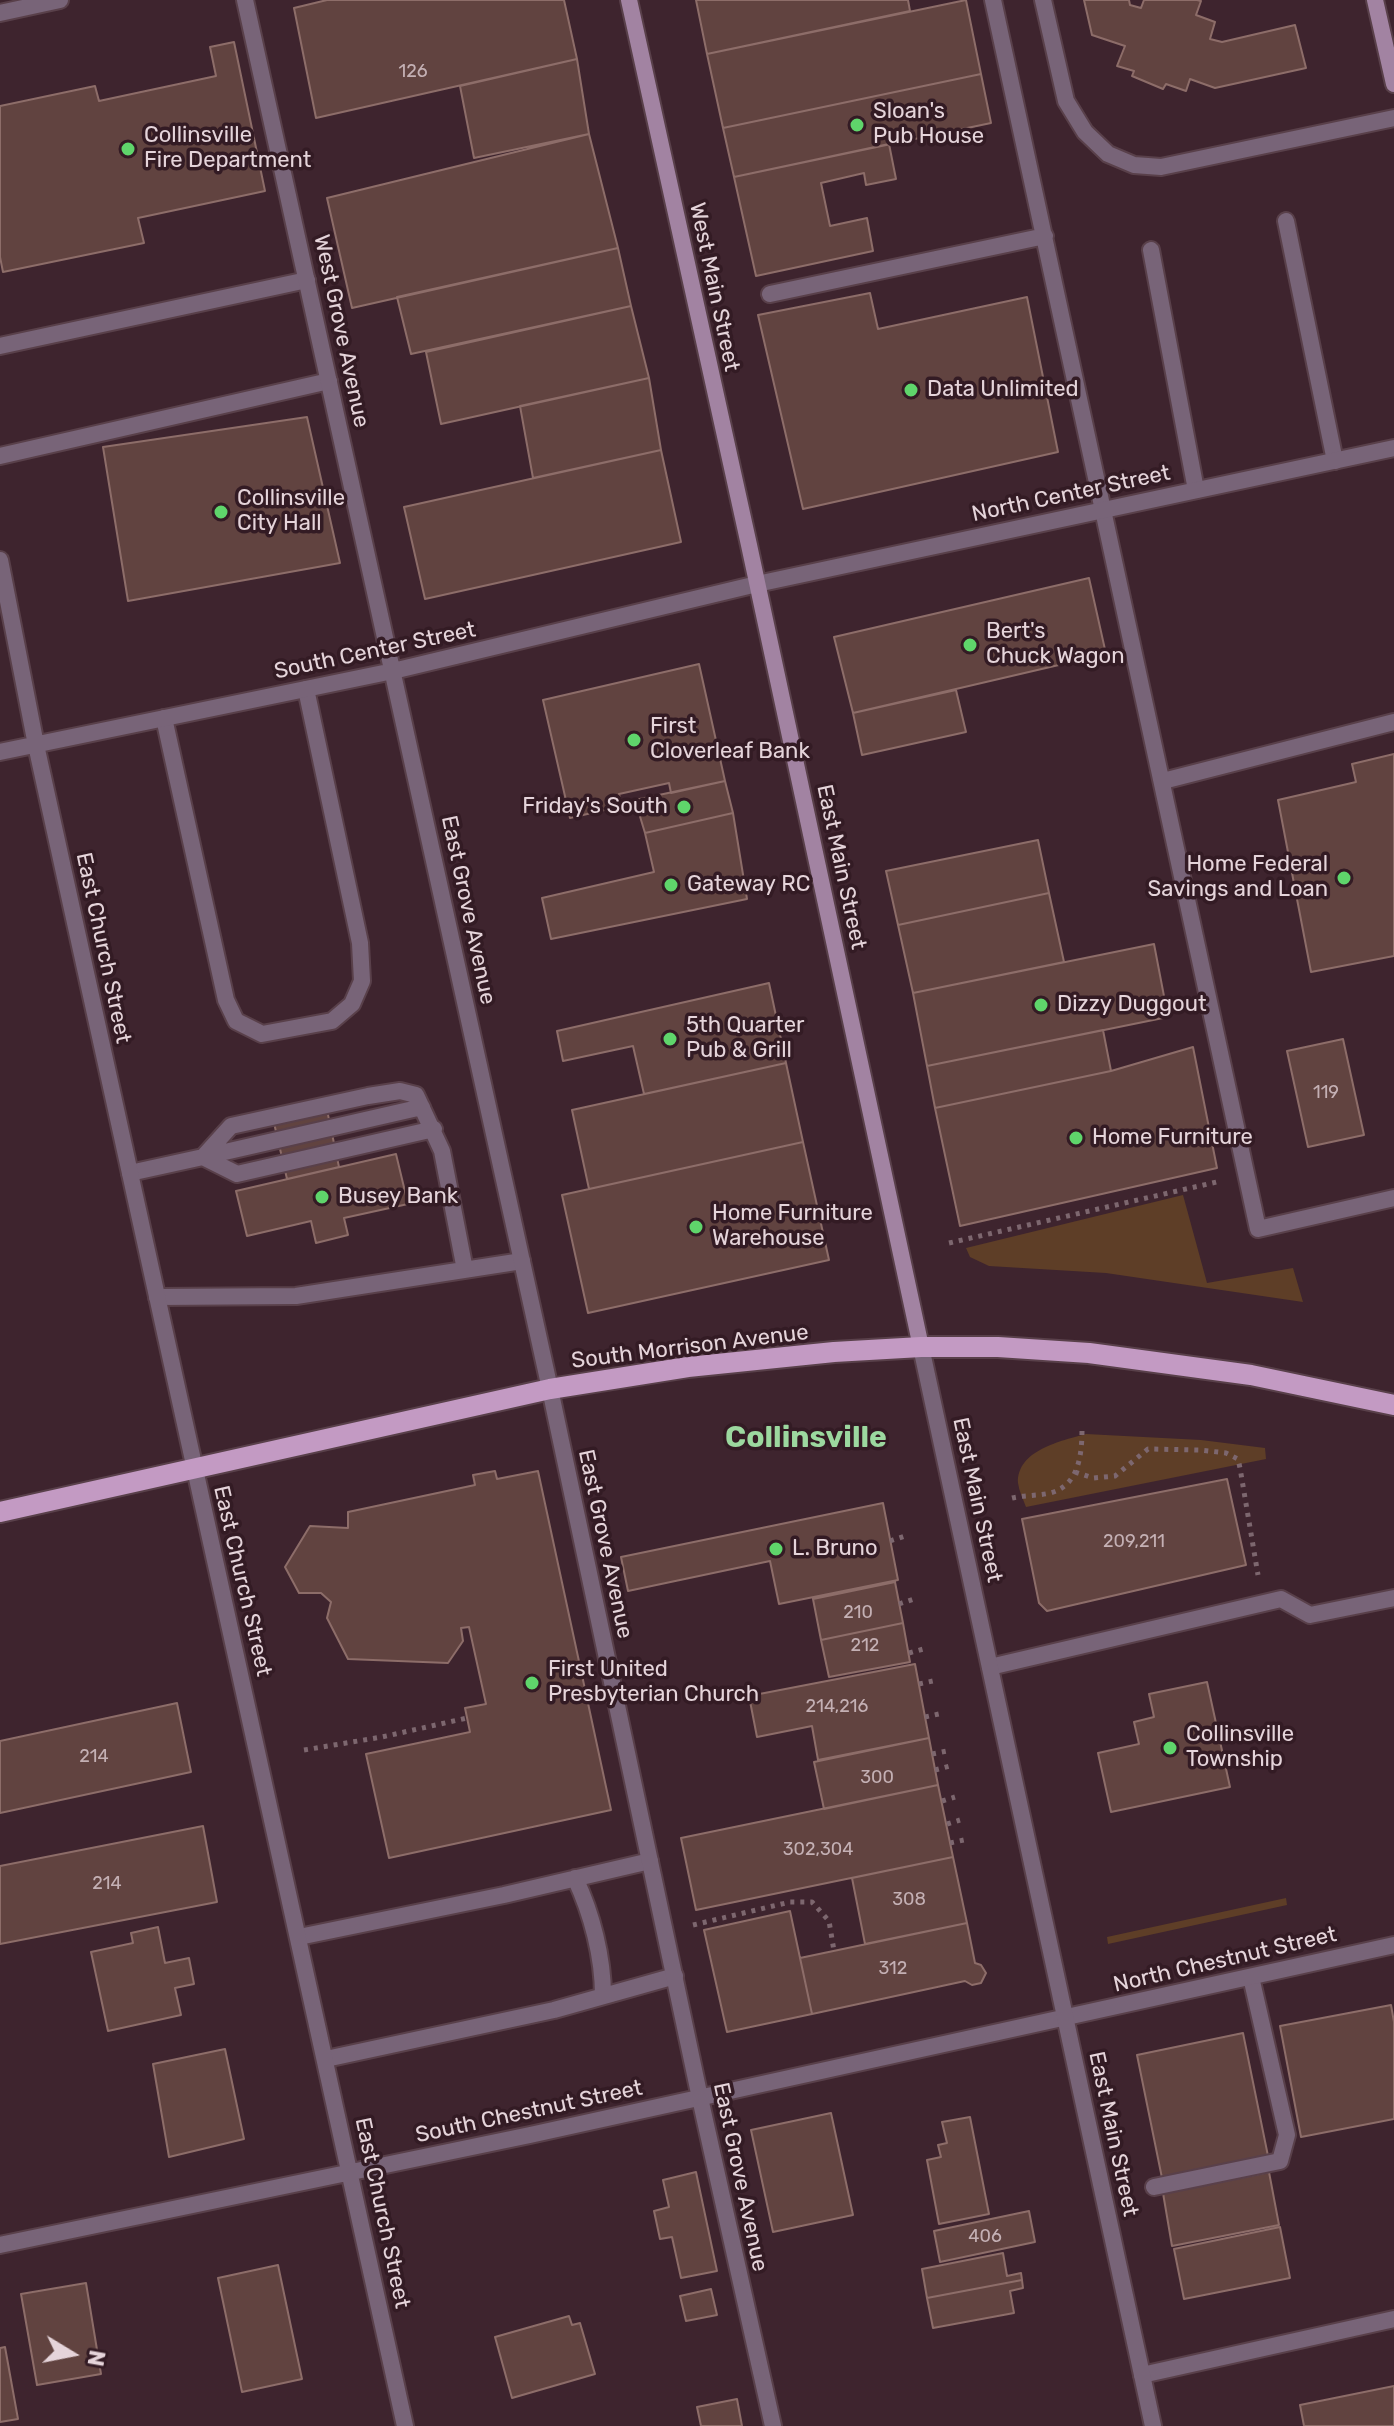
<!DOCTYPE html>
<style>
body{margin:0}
#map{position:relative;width:1394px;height:2426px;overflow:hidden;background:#3e242e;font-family:Rubik,sans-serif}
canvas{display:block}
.north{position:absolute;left:32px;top:2314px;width:80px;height:80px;-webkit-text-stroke:6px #331b24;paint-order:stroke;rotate:100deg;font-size:22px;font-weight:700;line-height:32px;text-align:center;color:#e5d4da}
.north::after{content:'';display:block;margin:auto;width:28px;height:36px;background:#e5d4da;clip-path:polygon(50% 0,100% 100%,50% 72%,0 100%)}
</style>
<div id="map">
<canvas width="1394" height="2426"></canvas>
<div class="north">N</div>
</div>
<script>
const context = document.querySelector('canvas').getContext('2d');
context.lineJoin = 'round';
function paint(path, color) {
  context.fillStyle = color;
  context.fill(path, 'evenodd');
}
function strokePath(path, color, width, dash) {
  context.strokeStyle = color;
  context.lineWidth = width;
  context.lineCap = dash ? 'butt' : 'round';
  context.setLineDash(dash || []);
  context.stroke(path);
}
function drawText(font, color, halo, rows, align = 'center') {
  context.font = font + ' Rubik,sans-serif';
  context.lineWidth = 7;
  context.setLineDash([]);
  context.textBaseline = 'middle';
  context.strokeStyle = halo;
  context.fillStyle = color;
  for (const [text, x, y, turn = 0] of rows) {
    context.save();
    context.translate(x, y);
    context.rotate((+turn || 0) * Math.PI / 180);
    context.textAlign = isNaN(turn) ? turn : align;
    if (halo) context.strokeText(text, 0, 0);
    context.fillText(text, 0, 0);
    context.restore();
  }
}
const green = new Path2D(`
 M1183,1195l24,88 86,-15 10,34 -197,-29 -117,-7 -19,-9 -4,-9z
 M1086,1434l115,6 64,8 1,11 -240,48c-3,-8 -7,-16 -8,-24 -1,-33 43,-42 68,-49z
 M1286,1898l1,7 -179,39 -1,-7z`);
const building = new Path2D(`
 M327,0h237l13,59 -261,59 -22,-110z
 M696,0h212l2,11 -203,43z
 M966,0l15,74 -258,54 -16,-74z
 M1084,0h45l1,5 11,3 3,-8h53l4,1 -5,14 19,7 -5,17 12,3 73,-17 11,43 -91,20 -25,-9 -4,12 -20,-7 -3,5 -31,-13 2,-5 -17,-5 8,-20 -33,-11z
 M234,42l31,149 -127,27 6,25 -141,29 -3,-15v-151l95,-20 4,15 117,-25 -6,-29z
 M577,59l12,75 -115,24 -14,-72z
 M981,74l10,49 -257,54 -11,-49z
 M589,134l29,114 -266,60 -25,-110z
 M889,144l7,35 -30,6 -2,-12 -43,10 9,43 37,-8 6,33 -117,25 -22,-99z
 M618,248l13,58 -220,48 -14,-57z
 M870,293l8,36 149,-32 31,155 -255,57 -45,-194z
 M631,306l18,72 -208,46 -15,-72z
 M649,378l12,72 -128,28 -13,-72z
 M307,417l33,146 -212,38 -25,-154z
 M661,450l20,92 -256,57 -21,-92z
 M1089,578l17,76 -253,59 -19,-76z
 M699,664l26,117 -54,12 -2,-10 -50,11 3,12 -52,12 -27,-118z
 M956,690l10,42 -104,23 -9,-42z
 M1394,754v202l-83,16 -33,-172 78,-18 -4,-18z
 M725,781l8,32 -88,20 -10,-33z
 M733,813l14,86 -196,40 -9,-41 112,-26 -9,-39z
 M1038,840l11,53 -151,32 -12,-54z
 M1049,893l15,69 -151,31 -15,-68z
 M1154,944l14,73 -241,49 -14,-73z
 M769,983l17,80 -142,31 -11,-48 -70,15 -6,-30z
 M1103,1030l8,41 -176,37 -8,-42z
 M1343,1039l21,96 -56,12 -21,-96z
 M1193,1047l24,121 -257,58 -25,-118 176,-37z
 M786,1063l17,79 -214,47 -17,-79z
 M327,1110l12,57 -52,12 -13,-56z
 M803,1142l26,118 -241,53 -26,-118z
 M396,1154l12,50 -64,14 4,17 -32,8 -5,-22 -64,15 -11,-45z
 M495,1471l2,8 41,-8 73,339 -222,48 -23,-104 104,-22 -5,-24 21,-4 -17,-77 -8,1 2,13 -15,22 -100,-4 -21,-41 4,-16 -10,-9h-22l-14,-26 25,-41 38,2v-16l127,-27 -2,-10z
 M1227,1479l19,86 -199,46 -8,-8 -17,-84z
 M883,1503l15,77 -119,24 -9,-43 -142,30 -7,-34z
 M895,1582l8,41 -82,17 -8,-41z
 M903,1623l7,39 -81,15 -8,-37z
 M915,1664l14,74 -111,22 -6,-34 -55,11 -8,-41z
 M1207,1682l23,105 -119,25 -13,-59 41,-9 -5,-22 20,-5 -5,-23z
 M177,1703l14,69 -191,41v-72z
 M929,1738l9,47 -114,24 -10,-47z
 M938,1785l15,72 -257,53 -15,-72z
 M203,1826l14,76 -217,42v-78z
 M953,1857l14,66 -102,21 -13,-66z
 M790,1911l22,103 -85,18 -23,-102z
 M967,1923l8,40 6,2 5,8 -5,10 -9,2 -7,-4 -153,33 -12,-56z
 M158,1927l7,36 24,-5 5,26 -19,4 6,27 -73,16 -17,-79 42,-9 -2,-10z
 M1391,2005l3,17v97l-93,18 -21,-111z
 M1243,2033l25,123 -106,22 -25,-123z
 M225,2049l19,90 -75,18 -16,-93z
 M831,2113l22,102 -80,17 -22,-102z
 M970,2117l19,97 -50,10 -12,-64 14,-3 -3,-12 9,-2 -5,-21z
 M696,2172l21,99 -36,7 -9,-41 -12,2 -6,-28 15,-4 -6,-27z
 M1269,2172l10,53 -107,21 -9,-53z
 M1029,2211l6,31 -95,20 -6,-31z
 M1280,2227l10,51 -106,21 -10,-50z
 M1003,2253l4,23 14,-3 1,7 -95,18 -5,-29z
 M278,2265l24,114 -60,13 -24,-114z
 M1022,2280l1,8 -13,3 4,22 -81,15 -6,-30z
 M86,2283l15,91 -64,11 -16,-91z
 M711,2289l6,26 -31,6 -6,-25z
 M569,2316l3,9 8,-2 15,51 -83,24 -17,-61z
 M5,2347l13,72 -18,3v-74z
 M1394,2386v40h-90l-4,-21z
 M737,2399l5,27h-41l-4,-19z`);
const path = new Path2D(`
 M949,1243l272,-62
 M1075,1472l18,6 22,-2 33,-27 52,1 26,3 12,6 2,9 18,107
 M1012,1498c12,-3 26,-2 38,-5 29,-7 32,-39 32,-64
 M890,1541l15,-5
 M899,1604l18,-6
 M909,1653l18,-5
 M919,1684l14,-3
 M925,1717l14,-3
 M304,1750l78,-13 85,-19
 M932,1754l15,-3
 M935,1770l15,-4
 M942,1801l13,-4
 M947,1824l13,-4
 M950,1843l14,-3
 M693,1925l97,-23h22l17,19 5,30`);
const service = new Path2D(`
 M993,0l265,1229 136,-31
 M1043,0l23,101 19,31 23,22 26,11 27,2 233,-49
 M1286,221l49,240
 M1151,250l45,240
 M770,294l275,-58
 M0,346l307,-66
 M0,456l329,-75
 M164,718l62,282 10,21 26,13 70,-13 20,-17 10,-23 -2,-38 -54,-254
 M1163,781l231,-59
 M203,1157l34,17 197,-45
 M203,1157l219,-50
 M130,1173l73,-16 28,-31 137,-30 32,-5 16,4 26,56 23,119
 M157,1297l139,-1 226,-35
 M990,1667l291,-68 29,16 84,-17
 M575,1878c17,36 28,79 28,118
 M299,1937l205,-42 146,-34
 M326,2059l228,-49 121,-34
 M1154,2187l126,-26 7,-26 -36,-158
 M1142,2375l252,-56`);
const minor = new Path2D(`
 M245,0l305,1389 150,709 73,328
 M0,13l60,-13
 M0,560l36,185 369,1681
 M0,752l393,-81 364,-87 637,-136
 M0,2245l530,-110 864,-190`);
const tertiary = new Path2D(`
 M921,1347l232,1079`);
const secondary = new Path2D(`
 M629,0l120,545 172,802
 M1375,0l19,84`);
const primary = new Path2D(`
 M0,1512l550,-123 138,-22 146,-15 87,-5h77l91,6 162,22 143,30`);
const markers = [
 [857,125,8,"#5fd56b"],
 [128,149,8,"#5fd56b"],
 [911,390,8,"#5fd56b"],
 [221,512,8,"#5fd56b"],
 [970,645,8,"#5fd56b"],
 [634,740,8,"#5fd56b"],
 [684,807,8,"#5fd56b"],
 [1344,878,8,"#5fd56b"],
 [671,885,8,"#5fd56b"],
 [1041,1005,8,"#5fd56b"],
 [670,1039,8,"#5fd56b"],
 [1076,1138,8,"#5fd56b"],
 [322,1197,8,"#5fd56b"],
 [696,1227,8,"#5fd56b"],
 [776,1549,8,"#5fd56b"],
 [532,1683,8,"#5fd56b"],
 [1170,1748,8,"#5fd56b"]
];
const numberNames = [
 ["126",413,72],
 ["119",1326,1093],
 ["209,211",1134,1542],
 ["210",858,1613],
 ["212",865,1646],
 ["214,216",837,1707],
 ["214",94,1757],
 ["300",877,1778],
 ["302,304",818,1850],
 ["214",107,1884],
 ["308",909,1900],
 ["312",893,1969],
 ["406",985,2237]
];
const poiNames = [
 ["Sloan's",873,112],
 ["Pub House",873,137],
 ["Collinsville",144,136],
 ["Fire Department",144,161],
 ["Data Unlimited",927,390],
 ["Collinsville",237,499],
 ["City Hall",237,524],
 ["Bert's",986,632],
 ["Chuck Wagon",986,657],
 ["First",650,727],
 ["Cloverleaf Bank",650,752],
 ["Friday's South",668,807,"right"],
 ["Home Federal",1328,865,"right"],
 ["Savings and Loan",1328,890,"right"],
 ["Gateway RC",687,885],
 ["Dizzy Duggout",1057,1005],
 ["5th Quarter",686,1026],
 ["Pub & Grill",686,1051],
 ["Home Furniture",1092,1138],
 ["Busey Bank",338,1197],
 ["Home Furniture",712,1214],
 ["Warehouse",712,1239],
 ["L. Bruno",792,1549],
 ["First United",548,1670],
 ["Presbyterian Church",548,1695],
 ["Collinsville",1186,1735],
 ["Township",1186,1760]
];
const streetNames = [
 ["West Main Street",714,287,78],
 ["West Grove Avenue",341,331,78],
 ["North Center Street",1071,494,-12],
 ["South Center Street",375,651,-12],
 ["East Main Street",841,867,78],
 ["East Grove Avenue",468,910,78],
 ["East Church Street",103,948,78],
 ["South Morrison Avenue",690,1347,-7],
 ["East Main Street",977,1500,78],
 ["East Grove Avenue",605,1544,78],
 ["East Church Street",242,1581,77],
 ["North Chestnut Street",1225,1960,-13],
 ["South Chestnut Street",529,2112,-12],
 ["East Main Street",1113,2134,78],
 ["East Grove Avenue",740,2177,78],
 ["East Church Street",382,2213,78]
];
const districtNames = [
 ["Collinsville",806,1438]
];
paint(green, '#5e3e27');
paint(building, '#614340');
strokePath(building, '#8d6d69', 2);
strokePath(service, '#59404a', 20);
strokePath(minor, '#59404a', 20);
strokePath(tertiary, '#59404a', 20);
strokePath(secondary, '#59404a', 20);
strokePath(primary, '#59404a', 24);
strokePath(path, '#7d676f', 5, [4, 6]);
strokePath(service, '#786478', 16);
strokePath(minor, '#786478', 16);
strokePath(tertiary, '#786478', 16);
strokePath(secondary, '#a283a2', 16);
strokePath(primary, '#c39ac3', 20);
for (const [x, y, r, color] of markers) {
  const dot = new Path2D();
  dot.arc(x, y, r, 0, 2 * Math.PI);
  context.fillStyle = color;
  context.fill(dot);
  strokePath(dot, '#331b24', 3);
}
drawText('18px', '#c4b0b4', null, numberNames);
drawText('22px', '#e5d4da', '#331b24', poiNames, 'left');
drawText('22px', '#e5d4da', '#331b24', streetNames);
drawText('bold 30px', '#9cd89f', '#331b24', districtNames);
</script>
